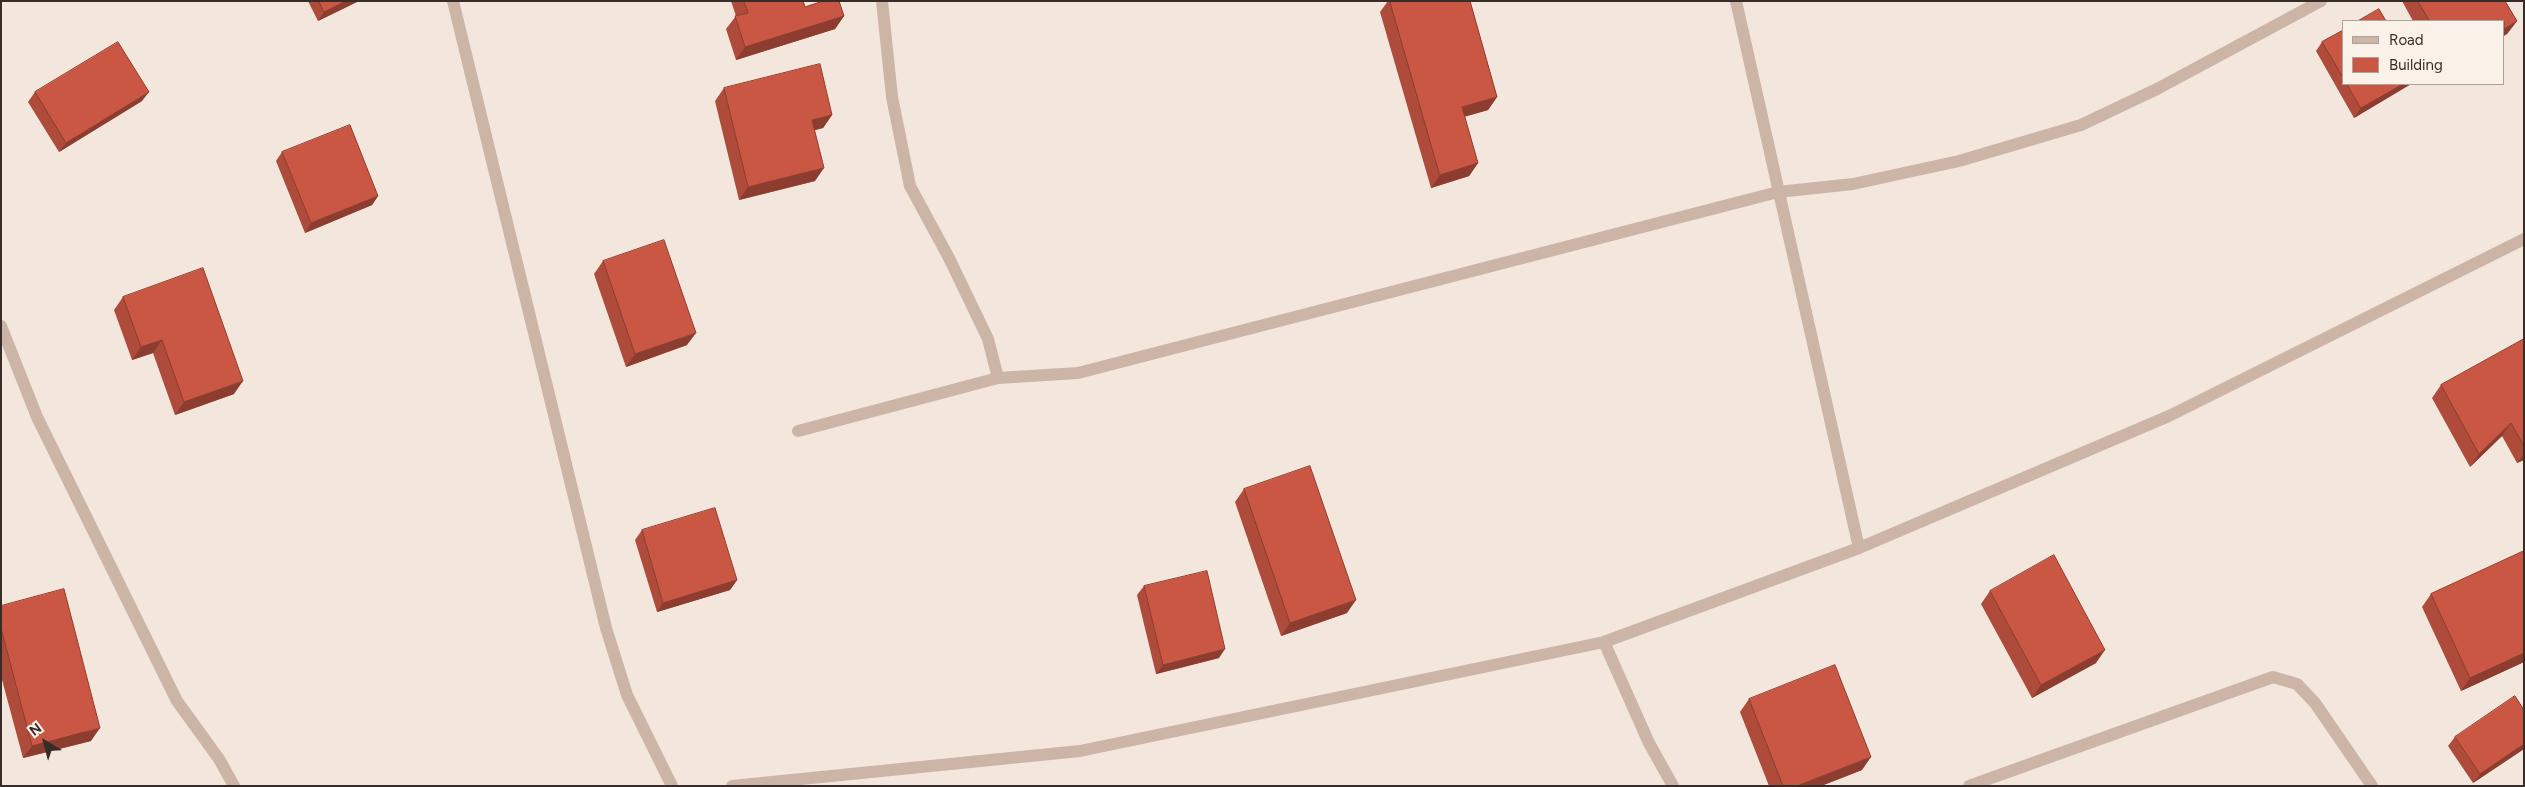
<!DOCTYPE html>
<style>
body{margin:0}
#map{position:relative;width:2525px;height:787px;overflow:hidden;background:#f3e6dc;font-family:Figtree,sans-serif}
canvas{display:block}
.frame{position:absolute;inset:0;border:2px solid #382c28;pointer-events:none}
.legend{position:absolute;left:2342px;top:20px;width:162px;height:65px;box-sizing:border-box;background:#faf1e9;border:1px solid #aca29c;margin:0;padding:6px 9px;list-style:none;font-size:15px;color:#382c28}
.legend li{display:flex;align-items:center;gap:10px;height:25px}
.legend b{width:25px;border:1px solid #aca29c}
.north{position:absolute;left:20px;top:717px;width:50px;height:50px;-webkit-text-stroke:4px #faf1e9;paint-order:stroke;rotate:323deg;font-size:14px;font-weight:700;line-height:20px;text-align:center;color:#382c28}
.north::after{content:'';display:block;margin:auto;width:18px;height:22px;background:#382c28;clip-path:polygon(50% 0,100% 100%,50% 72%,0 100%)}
</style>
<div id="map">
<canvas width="2525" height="787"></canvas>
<div class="frame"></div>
<ul class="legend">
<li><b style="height:6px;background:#ccb4a7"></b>Road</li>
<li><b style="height:14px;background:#ca5743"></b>Building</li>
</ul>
<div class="north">N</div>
</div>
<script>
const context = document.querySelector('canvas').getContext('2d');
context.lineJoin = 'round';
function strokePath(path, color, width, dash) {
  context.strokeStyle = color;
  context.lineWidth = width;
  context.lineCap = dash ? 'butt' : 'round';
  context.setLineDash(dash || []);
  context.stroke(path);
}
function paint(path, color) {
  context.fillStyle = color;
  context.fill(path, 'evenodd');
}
const minor = new Path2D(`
 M453,1l153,627 21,67 45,91
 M882,1l10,96 18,89 39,72 39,81 10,39 80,-5 700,-181 75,-8 106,-23 122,-36 76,-36 164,-88
 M1736,1l123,547
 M1,326l36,91 140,284 42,58 15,27
 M798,431l200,-53
 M1604,642l45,101 24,43
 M732,786l348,-35 524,-109 255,-94 310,-132 355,-177
 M1969,786l304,-109 24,7 18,19 57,83`);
const wall = new Path2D(`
 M308,1h51l-41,20z
 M731,1h72l2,6 39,9 -9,13 -99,31 -10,-31 10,-13z
 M1388,1h82l27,96 -9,13 -24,7 14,46 -9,13 -38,12 -51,-176z
 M2402,1h103l12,20 -10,13 -3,-13h-91z
 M2344,30v54h67l-57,34 -38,-67 6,-9z
 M724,88l108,27 -9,13 -8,2v51l-76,19 -24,-99z
 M35,92l107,9 -83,51 -31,-50z
 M282,152l96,44 -6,9 -67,28 -29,-72z
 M603,261l84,84 -61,22 -32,-93z
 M123,297l111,97 -59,21 -22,-62 -21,7 -18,-50z
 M2524,339v121l-7,3 -15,-27 -32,31 -38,-69 9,-13z
 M1244,489l103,124 -66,23 -46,-134z
 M642,530l95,50 -7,10 -73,22 -22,-72z
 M2524,551v111l-63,29 -39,-84 9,-13z
 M1144,586l75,72 -63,16 -19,-79z
 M1990,591l106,72 -64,35 -51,-94z
 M1,606l90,135 -68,17 -22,-82z
 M1749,699l113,71 -41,16h-52l-29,-74z
 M2455,737l69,12 -51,34 -25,-37z`);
const shadedWall = new Path2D(`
 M346,1h13l-41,20 6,-9z
 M844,16l-9,13 -99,31 9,-13z
 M2517,21l-10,13 -3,2v-7z
 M2403,84h8l-57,34 7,-10z
 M149,92l-7,9 -83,51 7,-9z
 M1497,97l-9,13 -36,10 10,-13z
 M832,115l-9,13 -20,5 9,-13z
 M1478,163l-9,13 -38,12 9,-13z
 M824,168l-9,13 -76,19 9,-13z
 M378,196l-6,9 -67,28 6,-10z
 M696,333l-9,12 -61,22 9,-13z
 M162,340l-9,13 -21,7 9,-13z
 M243,381l-9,13 -59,21 9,-13z
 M2511,423l-9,13 -32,31 9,-13z
 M2524,454v6l-7,3z
 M737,580l-7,10 -73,22 6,-9z
 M1356,600l-9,13 -66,23 9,-13z
 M1225,649l-6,9 -63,16 7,-9z
 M2105,650l-9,13 -64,35 9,-13z
 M2524,653v9l-63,29 9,-13z
 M100,728l-9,13 -68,17 9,-12z
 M2524,744v5l-51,34 7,-9z
 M1871,757l-9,13 -41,16h-24z`);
const building = new Path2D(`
 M319,1h27l-22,11z
 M744,1h59l2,6 18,-6h16l5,15 -99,31 -10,-31 13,-3z
 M1390,1h80l27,96 -35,10 16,56 -38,12z
 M2418,1h87l12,20 -13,8v-8h-74z
 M2379,9l7,12h-28z
 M2344,30v49l-22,-37z
 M118,42l31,50 -83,51 -31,-51z
 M820,64l12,51 -20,5 12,48 -76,19 -24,-99z
 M2347,84h56l-42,24z
 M350,125l28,71 -67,27 -29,-71z
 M664,240l32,93 -61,21 -32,-93z
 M203,268l40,113 -59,21 -22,-62 -21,7 -18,-50z
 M2524,339v107l-13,-23 -32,31 -38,-69z
 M1310,466l46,134 -66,23 -46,-134z
 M715,508l22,72 -74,23 -21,-73z
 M2524,551v102l-54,25 -39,-84z
 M2054,555l51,95 -64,35 -51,-94z
 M1207,571l18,78 -62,16 -19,-79z
 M64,589l36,139 -68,18 -31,-118v-22z
 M1835,665l36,92 -74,29h-14l-34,-87z
 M2515,696l9,14v34l-44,30 -25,-37z`);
strokePath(minor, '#ccb4a7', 12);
paint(wall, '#ae4b3a');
paint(shadedWall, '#8d3d2f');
paint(building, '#ca5743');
strokePath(building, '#8d3d2f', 1);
</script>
